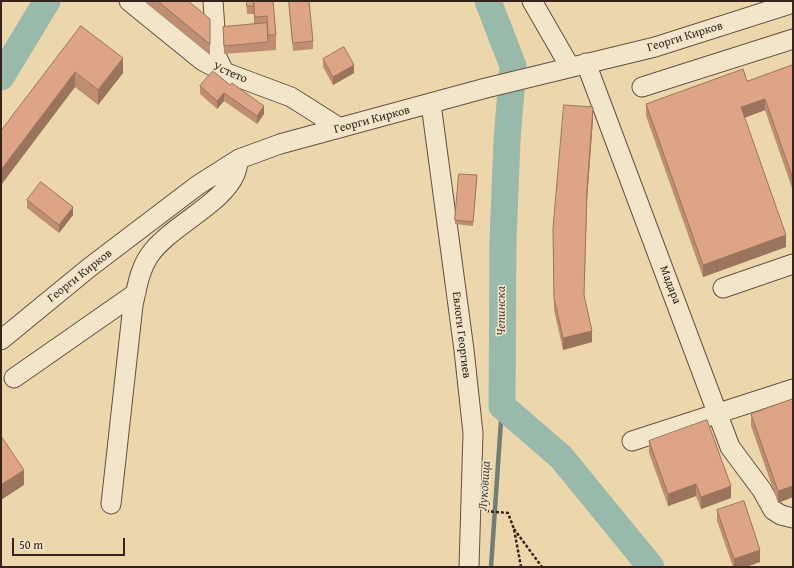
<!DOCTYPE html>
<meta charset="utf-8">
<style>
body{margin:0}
#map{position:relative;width:794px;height:568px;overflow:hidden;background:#ecd7ad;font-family:"Gentium Book Plus",serif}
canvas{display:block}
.frame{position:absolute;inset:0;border:2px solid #36231b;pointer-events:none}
.scale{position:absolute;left:12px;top:538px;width:113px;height:18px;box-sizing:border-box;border:2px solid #36231b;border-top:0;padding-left:5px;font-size:12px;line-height:14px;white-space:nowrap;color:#36231b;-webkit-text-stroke:3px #f3e5ca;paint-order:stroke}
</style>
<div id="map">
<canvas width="794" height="568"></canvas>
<div class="frame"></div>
<div class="scale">50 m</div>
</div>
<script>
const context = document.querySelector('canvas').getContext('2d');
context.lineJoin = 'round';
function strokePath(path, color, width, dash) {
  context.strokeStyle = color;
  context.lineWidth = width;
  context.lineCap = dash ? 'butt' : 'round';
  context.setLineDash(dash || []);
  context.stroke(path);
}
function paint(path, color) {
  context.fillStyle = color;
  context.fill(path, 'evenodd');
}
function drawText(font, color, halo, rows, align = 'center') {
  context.font = font + ' "Gentium Book Plus",serif';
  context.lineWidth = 3;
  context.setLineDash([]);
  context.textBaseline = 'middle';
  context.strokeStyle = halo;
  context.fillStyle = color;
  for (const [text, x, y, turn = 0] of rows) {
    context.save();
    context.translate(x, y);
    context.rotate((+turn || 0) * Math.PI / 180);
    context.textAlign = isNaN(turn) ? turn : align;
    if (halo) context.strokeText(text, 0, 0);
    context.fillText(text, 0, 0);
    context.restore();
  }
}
const stream = new Path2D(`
 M491,567l11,-161`);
const river = new Path2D(`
 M488,1l25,65 -6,74 -4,100 -1,166 59,51 90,110
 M1,77l46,-76`);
const path = new Path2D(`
 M486,511l22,2 6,16 7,38
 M514,529l28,38`);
const minor = new Path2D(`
 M129,1l74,60 21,11 67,25 49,31
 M213,1l4,56 7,15
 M532,1l38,66
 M586,63l144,384 32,43 11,20 8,5 12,3
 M642,87l151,-48
 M431,104l33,246 9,83 -4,134
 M723,288l70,-24
 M1,340l89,-73 108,-82 41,-26 41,-15 206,-56 169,-41 138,-44
 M14,378l122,-85
 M632,441l161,-52
 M111,504l22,-199c4,-17 6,-34 16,-49 19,-29 74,-52 86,-82 2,-5 3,-10 4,-15`);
const wall = new Path2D(`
 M144,1h44l22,18v36z
 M246,1h27l3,34v15l-52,4 -1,-27 31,-3v-10h-7z
 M289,1l24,40v8l-20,2 -4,-44z
 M81,26l42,47 -25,32 -23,-18 -74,98v-54z
 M323,59l31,14 -21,12 -10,-18z
 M793,65v126l-28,-81 -21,8 42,129 -83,30 -57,-161v-12l101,-23z
 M213,71l51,43 -7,10 -33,-23 -7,8 -17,-15v-8z
 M593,119l-6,81 -3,96 8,46 -29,8 -9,-40 -1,-81z
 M477,179l-4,47 -18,-2v-4z
 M27,200l46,15 -14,18 -32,-25z
 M793,399v98l-15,6 -27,-77v-12z
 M649,441l82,57 -30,11 -5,-13 -28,10 -19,-53z
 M717,510l43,52 -14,5h-13l-16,-46z`);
const shadedWall = new Path2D(`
 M123,58v15l-25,32v-15z
 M354,65v8l-21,12v-8z
 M75,72v15l-74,98v-15z
 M224,93v8l-7,8v-8z
 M765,99v11l-24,9v-12z
 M264,106v8l-7,10v-8z
 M593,107v12l-6,81 -3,106 3,-117z
 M73,207v8l-14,18v-8z
 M786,235v12l-83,30v-12z
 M592,331v11l-29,8v-12z
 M24,470v15l-23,15v-15z
 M696,484v12l-28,10v-12z
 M731,486v12l-30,11v-12z
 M793,486v11l-15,6v-12z
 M760,550v12l-14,5h-12v-8z`);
const building = new Path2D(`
 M158,1h30l22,18v25z
 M247,1h6l1,5h-7z
 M254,1h19l3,34h-8l-1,-19 -12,1z
 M289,1h20l4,40 -20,2z
 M267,23l1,19 -44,4 -1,-19z
 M81,26l42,32 -25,32 -23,-18 -74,98v-39z
 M344,47l10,18 -21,12 -10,-18z
 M793,65v114l-28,-80 -24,8 45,128 -83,30 -57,-161 97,-35 4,12z
 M213,71l17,14 2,-2 32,23 -7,10 -33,-23 -7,8 -17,-15z
 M564,105l29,2 -6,82 -3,106 8,36 -29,7 -9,-40 -1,-69z
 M459,174l18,1 -4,47 -18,-2z
 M41,182l32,25 -14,18 -32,-25z
 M793,399v87l-15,5 -27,-77z
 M707,420l24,66 -30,11 -5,-13 -28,10 -19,-53z
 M1,436l23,34 -23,15z
 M744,501l16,49 -26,9 -17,-49z`);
const streetNames = [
 ["Георги Кирков",685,37,-17],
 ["Устето",230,73,23],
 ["Георги Кирков",372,120,-15],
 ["Георги Кирков",80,276,-38],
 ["Мадара",670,285,69],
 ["Евлоги Георгиев",461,335,83]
];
const waterNames = [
 ["Чепинска",502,311,-90],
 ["Луковица",485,486,-86]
];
strokePath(stream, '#717e71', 4.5);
strokePath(river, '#99baab', 27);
strokePath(minor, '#645040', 21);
strokePath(path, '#36231b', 2.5, [3, 2]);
strokePath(minor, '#f3e5ca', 19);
paint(wall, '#be8e72');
paint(shadedWall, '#9b745d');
paint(building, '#dda585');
strokePath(building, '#9b745d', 1);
drawText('12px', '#36231b', '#f3e5ca', streetNames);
drawText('italic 13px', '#4f493f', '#f3e5ca', waterNames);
</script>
